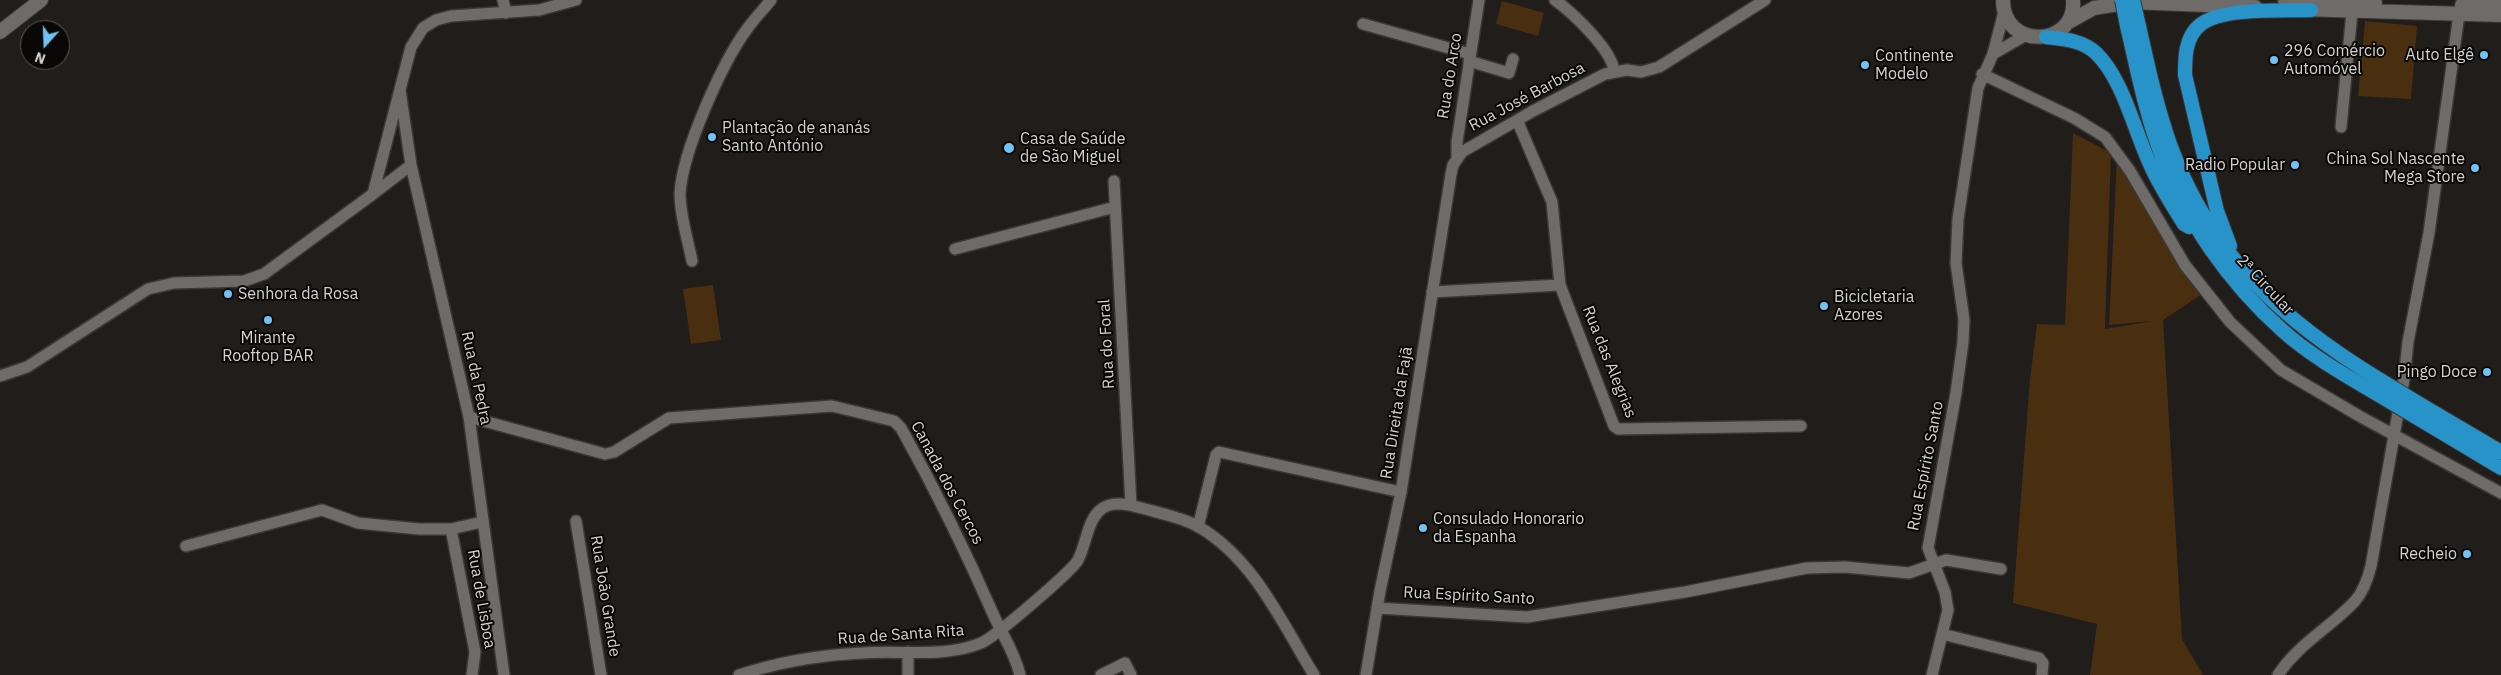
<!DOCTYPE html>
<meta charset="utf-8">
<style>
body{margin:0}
#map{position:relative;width:2501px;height:675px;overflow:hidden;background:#201d1b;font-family:"IBM Plex Sans",sans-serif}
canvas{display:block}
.north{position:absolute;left:20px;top:20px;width:50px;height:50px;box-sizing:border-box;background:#090807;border:1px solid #5a5957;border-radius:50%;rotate:200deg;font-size:14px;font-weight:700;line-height:20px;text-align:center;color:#d4d2d0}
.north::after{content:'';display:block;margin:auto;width:18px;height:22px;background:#71c1f5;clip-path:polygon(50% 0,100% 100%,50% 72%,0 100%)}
</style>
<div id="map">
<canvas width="2501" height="675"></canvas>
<div class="north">N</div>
</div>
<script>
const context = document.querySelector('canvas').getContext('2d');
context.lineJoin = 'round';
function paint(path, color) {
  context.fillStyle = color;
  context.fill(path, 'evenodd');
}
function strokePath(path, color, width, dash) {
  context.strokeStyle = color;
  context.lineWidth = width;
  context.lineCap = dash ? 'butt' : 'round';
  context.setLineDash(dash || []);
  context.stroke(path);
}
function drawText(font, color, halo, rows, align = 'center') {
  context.font = font + ' "IBM Plex Sans",sans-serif';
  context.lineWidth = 4;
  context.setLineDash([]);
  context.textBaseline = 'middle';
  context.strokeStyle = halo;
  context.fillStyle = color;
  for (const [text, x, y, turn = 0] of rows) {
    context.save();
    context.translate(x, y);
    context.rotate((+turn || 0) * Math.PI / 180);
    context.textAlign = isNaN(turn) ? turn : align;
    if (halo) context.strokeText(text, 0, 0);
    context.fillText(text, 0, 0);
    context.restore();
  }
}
const green = new Path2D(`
 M1502,1l42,12 -6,23 -42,-12z
 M2365,21l52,5 -6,73 -53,-3z
 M2073,133l38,20 -6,176 47,-8 -43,4 8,-168 85,137 -39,26 19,319 21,36h-113l7,-51 -84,-21 17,-224 7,-55 28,1z
 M713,285l8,55 -30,4 -8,-55z`);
const minor = new Path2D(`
 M503,0l3,13
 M1555,0c18,13 57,50 59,71
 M1363,24l107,30
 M1993,54l33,-19
 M1469,61l40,12 4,-14
 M1982,74l92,44 31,19 25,34 55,94 45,57 51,48 80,47 140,76
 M400,90l11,75 58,252 35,258
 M1517,120l35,82 8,83
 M2341,127l11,-115
 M1457,157v-15l22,-142
 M411,165l-38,29 38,-147 12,-19 13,-8 15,-4 88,-6 37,-10
 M1114,181l17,324
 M955,249l160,-42
 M692,261c-4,-21 -12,-45 -12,-67 2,-42 42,-131 67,-165 7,-10 16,-19 24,-29
 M1432,292l128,-7 54,141 4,3 183,-3
 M0,376l27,-9 121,-78 26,-6 70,-2 20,-7 109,-80
 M469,417l136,37 9,-2 55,-34 163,-12 62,15 7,7c34,61 65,124 93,188 9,20 21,37 26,59
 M576,521l25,154
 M1198,527l18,-72 3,-3 182,40
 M451,529l24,123 -3,23
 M186,546l136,-36 36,13 61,6h32l31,-7
 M1377,608l150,9 158,-25 122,-24 38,-1 64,6 37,-13 55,9
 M1942,634l97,24 4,5 -1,12
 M908,652v23
 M739,675c40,-13 80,-20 123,-22 39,-3 83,5 119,-10 13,-5 91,-72 97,-83 8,-15 9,-37 21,-49 12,-12 32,-6 46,-2 18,5 39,9 54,18 55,32 83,96 115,148
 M1101,675l24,-12 6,12
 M1366,675l14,-84 21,-99 50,-318 2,-9 9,-13 71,-41 72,-37 22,-4 14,2 18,-5 106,-67
 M1932,675l16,-65 -3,-18 -17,-44 28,-155 7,-51 1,-22 -8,-57 2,-44 20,-131 15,-34 11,-42
 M2278,675c20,-31 53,-48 77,-74 9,-10 13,-23 16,-35l33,-187 4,-37 21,-109 30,-219`);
const secondary = new Path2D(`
 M2003,0c0,51 74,47 70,0
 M2285,0l90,3
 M2462,5h39
 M2299,9l202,6
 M2067,23l27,-15 36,-6 125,5
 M0,32l41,-32`);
const trunk = new Path2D(`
 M2127,26c10,42 18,85 33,125 25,69 68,131 123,180 28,25 62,44 94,63
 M2139,26c9,41 18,82 32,121 41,110 113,175 211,234
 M2046,37c17,2 36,3 50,16 27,26 38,77 54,111 9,21 22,41 34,60l5,3
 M2230,246l-13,-35 -32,-136c0,-17 0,-38 15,-50 22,-18 82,-14 111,-15
 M2418,403l83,49
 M2414,416l87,52`);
const trunkBridge = new Path2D(`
 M2122,0l5,26
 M2133,0l6,26
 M2382,381l36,22
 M2377,394l37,22`);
const markers = [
 [2484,55,5,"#71c1f5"],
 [2274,60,5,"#71c1f5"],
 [1865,65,5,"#71c1f5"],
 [712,137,5,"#71c1f5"],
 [1009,148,6,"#71c1f5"],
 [2295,165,5,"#71c1f5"],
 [2475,168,5,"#71c1f5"],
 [228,294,5,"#71c1f5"],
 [1824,306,5,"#71c1f5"],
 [268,320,5,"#71c1f5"],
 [2487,372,5,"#71c1f5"],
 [1423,528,5,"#71c1f5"],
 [2467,554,5,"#71c1f5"]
];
const poiNames = [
 ["296 Comércio",2284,51],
 ["Automóvel",2284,69],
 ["Auto Elgê",2474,55,"right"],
 ["Continente",1875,56],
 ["Modelo",1875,74],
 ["Plantação de ananás",722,128],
 ["Santo António",722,146],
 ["Casa de Saúde",1020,139],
 ["de São Miguel",1020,157],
 ["China Sol Nascente",2465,159,"right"],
 ["Mega Store",2465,177,"right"],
 ["Radio Popular",2285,165,"right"],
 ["Senhora da Rosa",238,294],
 ["Bicicletaria",1834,297],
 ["Azores",1834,315],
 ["Mirante",268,338,"center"],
 ["Rooftop BAR",268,356,"center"],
 ["Pingo Doce",2477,372,"right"],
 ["Consulado Honorario",1433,519],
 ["da Espanha",1433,537],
 ["Recheio",2457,554,"right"]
];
const streetNames = [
 ["Rua do Arco",1450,76,-81],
 ["Rua José Barbosa",1527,97,-28],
 ["2ª Circular",2265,285,47],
 ["Rua do Foral",1107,344,-93],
 ["Rua das Alegrias",1609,362,68],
 ["Rua da Pedra",476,378,78],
 ["Rua Direita da Fajã",1397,413,-81],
 ["Rua Espírito Santo",1926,466,-79],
 ["Canada dos Cercos",947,483,62],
 ["Rua João Grande",605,596,81],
 ["Rua Espírito Santo",1469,596,3],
 ["Rua de Lisboa",481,599,80],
 ["Rua de Santa Rita",901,635,-4]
];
paint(green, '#4a2e10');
strokePath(minor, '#3a3836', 14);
strokePath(secondary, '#3a3836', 16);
strokePath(trunk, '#3a3836', 16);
strokePath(minor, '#6e6b69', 11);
strokePath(secondary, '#6e6b69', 14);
strokePath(trunk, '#2793c8', 14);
strokePath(trunkBridge, '#3a3836', 16, []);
strokePath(trunkBridge, '#2793c8', 14);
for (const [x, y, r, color] of markers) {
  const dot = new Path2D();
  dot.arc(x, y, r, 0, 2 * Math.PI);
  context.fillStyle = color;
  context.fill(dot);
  strokePath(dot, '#090807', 2);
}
drawText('16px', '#d4d2d0', '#090807', poiNames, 'left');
drawText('16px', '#d4d2d0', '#090807', streetNames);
</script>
